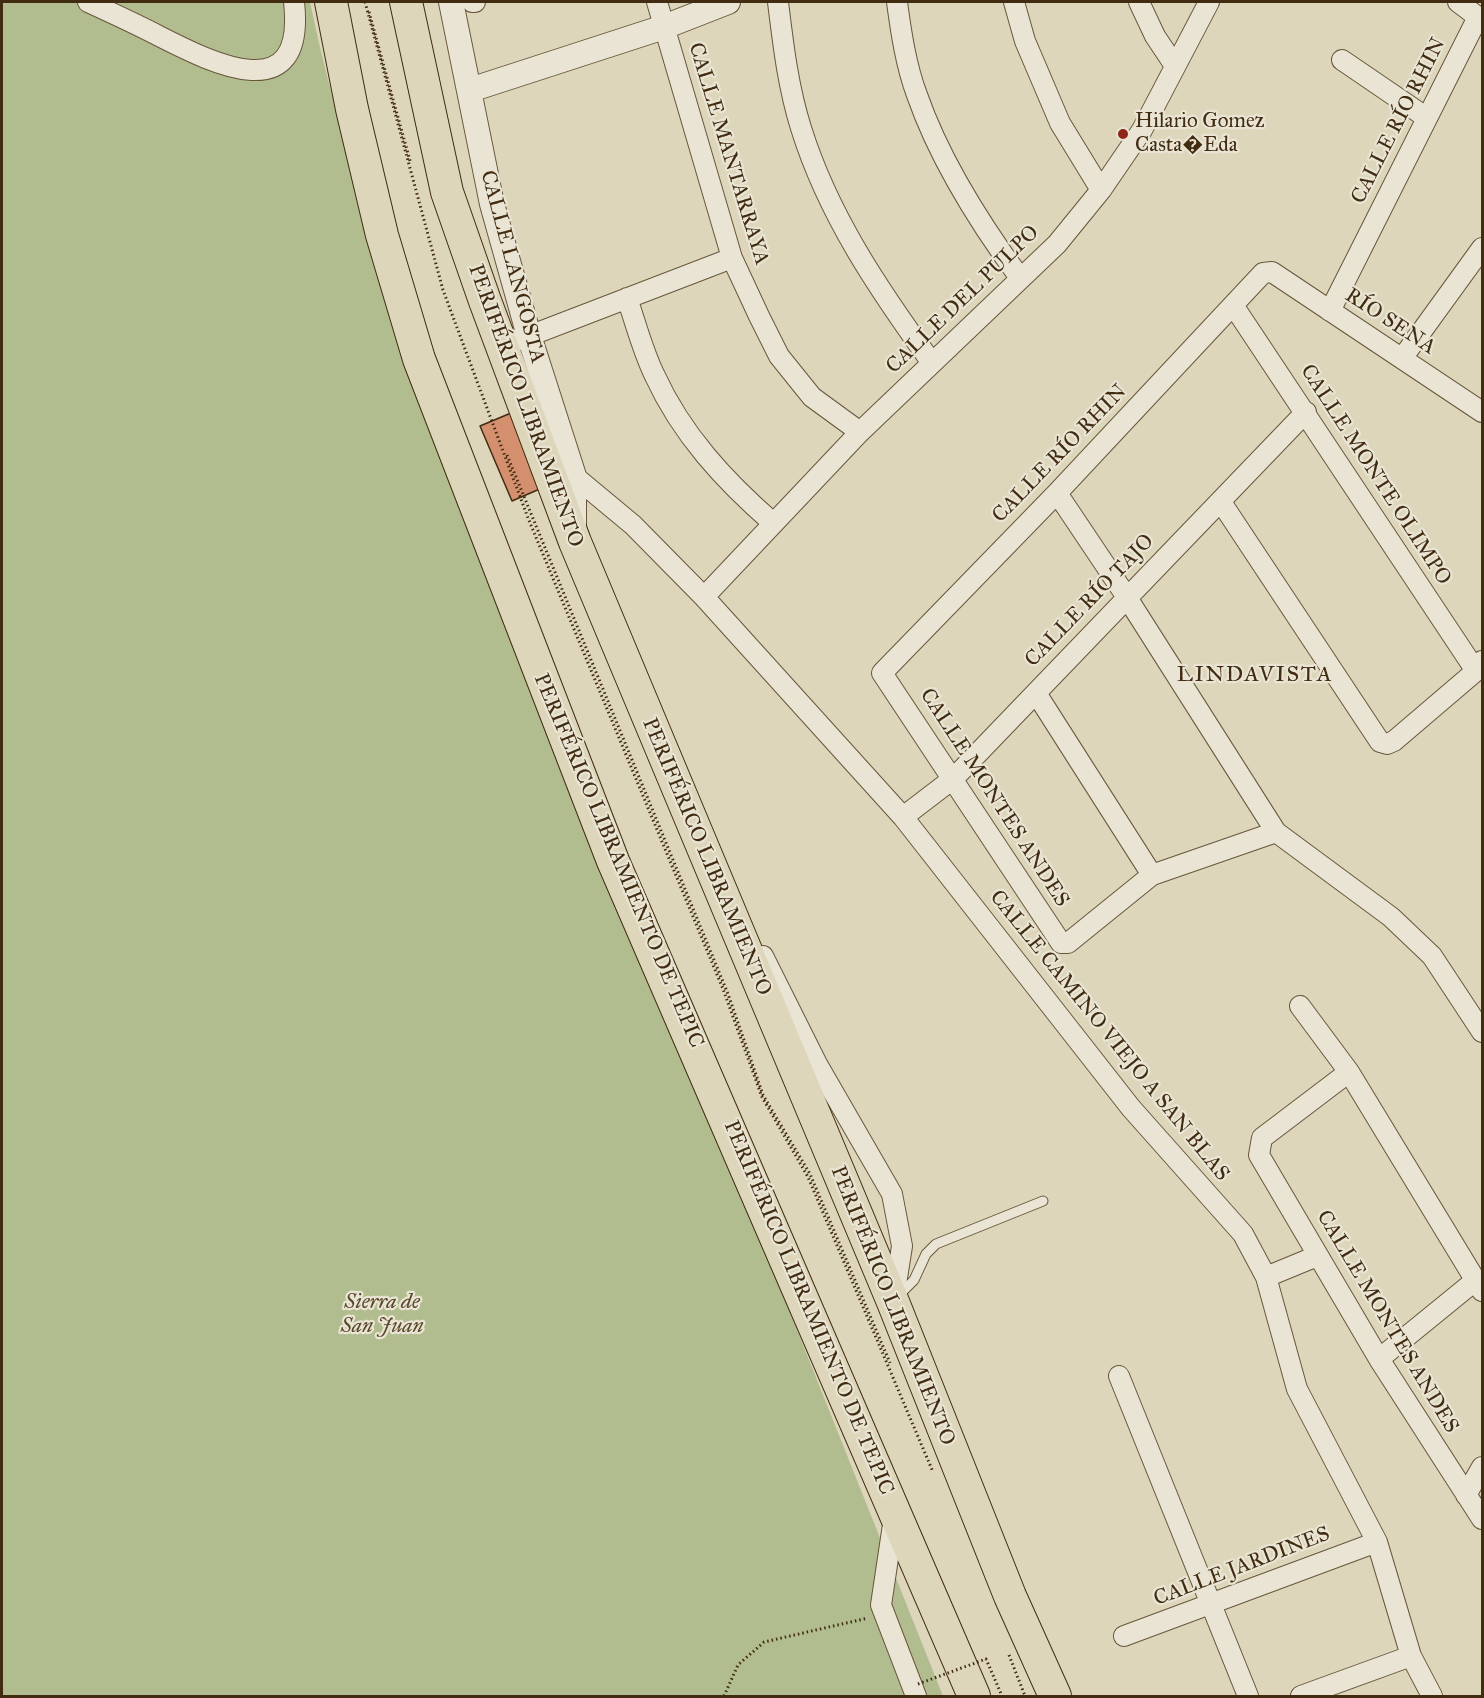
<!DOCTYPE html>
<meta charset="utf-8">
<style>
body{margin:0}
#map{position:relative;width:1484px;height:1698px;overflow:hidden;background:#ddd6bb;font-family:"IM FELL Great Primer",serif}
canvas{display:block}
.frame{position:absolute;inset:0;border:3px solid #412b11;pointer-events:none}
</style>
<div id="map">
<canvas width="1484" height="1698"></canvas>
<div class="frame"></div>
</div>
<script>
const context = document.querySelector('canvas').getContext('2d');
context.lineJoin = 'round';
function paint(path, color) {
  context.fillStyle = color;
  context.fill(path, 'evenodd');
}
function strokePath(path, color, width, dash) {
  context.strokeStyle = color;
  context.lineWidth = width;
  context.lineCap = dash ? 'butt' : 'round';
  context.setLineDash(dash || []);
  context.stroke(path);
}
function drawText(font, color, halo, rows, align = 'center') {
  context.font = font + ' "IM FELL Great Primer",serif';
  context.lineWidth = 4.5;
  context.setLineDash([]);
  context.textBaseline = 'middle';
  context.strokeStyle = halo;
  context.fillStyle = color;
  for (const [text, x, y, turn = 0] of rows) {
    context.save();
    context.translate(x, y);
    context.rotate((+turn || 0) * Math.PI / 180);
    context.textAlign = isNaN(turn) ? turn : align;
    if (halo) context.strokeText(text, 0, 0);
    context.fillText(text, 0, 0);
    context.restore();
  }
}
const green = new Path2D(`
 M2,2h308c43,210 131,410 207,611 137,363 283,723 426,1083h-941z`);
const building = new Path2D(`
 M511,413l31,75 -30,13 -32,-75z`);
const path = new Path2D(`
 M365,2l78,288 85,228 195,471 39,108 46,80 125,295
 M369,12l41,149
 M507,455l221,539 35,101 47,79 80,189
 M1009,1655l16,41
 M724,1696l14,-31 26,-23 104,-24`);
const service = new Path2D(`
 M898,1296l16,-16 12,-26 10,-10 107,-43`);
const minor = new Path2D(`
 M88,2c24,11 48,22 71,34 55,28 147,74 135,-34
 M472,2h3
 M657,2l75,256 27,58 20,40 33,41 48,35
 M778,2c5,41 10,85 23,126 27,87 78,162 131,235
 M897,2c4,30 9,64 20,93 22,63 64,130 103,183
 M1014,2l11,39 35,82 41,67
 M1139,2l16,34 20,30
 M1458,2l24,18
 M1342,60l85,58
 M627,298c9,26 16,54 28,78 27,59 70,105 118,147
 M1233,305l243,366
 M1330,311l148,-294
 M516,341l216,-83
 M1403,357l79,-109
 M574,476l59,49 71,72 199,220 228,291 112,126 23,43 31,112 80,153 34,114 21,40
 M1057,493l69,103 150,236 115,85 41,39 50,76
 M1221,502l159,240 7,2 7,-3 82,-70 6,-10
 M704,597l156,-165 197,-188 44,-54 41,-60 67,-128
 M1036,693l116,182
 M903,817l51,-39 352,-366
 M1276,832l-124,43 -84,68h-7l-179,-270 175,-180 206,-220 9,-1 210,140
 M763,956l54,108 75,130 10,52 -8,51
 M1300,1006l49,66 133,219
 M1349,1072l-87,66 -3,17 120,204 103,160
 M1266,1277l51,-21
 M1379,1359l97,-79
 M1119,1376l129,320
 M1466,1495l16,-28
 M894,1518l-13,87 35,91
 M1124,1636l253,-94
 M1301,1696l110,-40`);
const tertiary = new Path2D(`
 M451,2l41,202 37,132 45,140v51
 M470,90l194,-63 64,-25`);
const trunk = new Path2D(`
 M331,2l21,107 30,126 37,124 194,502 361,835
 M406,2l41,190 38,109 90,241 318,760 117,294 45,100`);
const pathBridge = new Path2D(`
 M918,1684l68,-25 16,37`);
const markers = [
 [1123,134,6,"#8f2418"]
];
const streetNames = [
 ["CALLE RÍO RHIN",1399,121,-63],
 ["CALLE MANTARRAYA",728,154,73],
 ["CALLE LANGOSTA",512,267,75],
 ["CALLE DEL PULPO",963,300,-44],
 ["RÍO SENA",1390,322,33],
 ["PERIFÉRICO LIBRAMIENTO",525,406,70],
 ["CALLE RÍO RHIN",1060,454,-46],
 ["CALLE MONTE OLIMPO",1375,475,57],
 ["CALLE RÍO TAJO",1090,601,-46],
 ["CALLE MONTES ANDES",994,798,57],
 ["PERIFÉRICO LIBRAMIENTO",706,857,67],
 ["PERIFÉRICO LIBRAMIENTO DE TEPIC",618,861,67],
 ["CALLE CAMINO VIEJO A SAN BLAS",1109,1036,51],
 ["PERIFÉRICO LIBRAMIENTO",892,1306,68],
 ["PERIFÉRICO LIBRAMIENTO DE TEPIC",808,1308,67],
 ["CALLE MONTES ANDES",1387,1322,59],
 ["CALLE JARDINES",1242,1567,-21]
];
const poiNames = [
 ["Hilario Gomez",1135,122],
 ["Casta�Eda",1135,146]
];
const parkNames = [
 ["Sierra de",382,1303],
 ["San Juan",382,1327]
];
const neighbourhoodNames = [
 ["LINDAVISTA",1255,676]
];
paint(green, '#b2bd8f');
paint(building, '#d4906e');
strokePath(building, '#412b11', 1.5);
strokePath(service, '#68563c', 11);
strokePath(minor, '#68563c', 22);
strokePath(tertiary, '#68563c', 26);
strokePath(trunk, '#412b11', 34);
strokePath(path, '#412b11', 3, [1.5, 3]);
strokePath(service, '#e9e4d3', 9);
strokePath(minor, '#e9e4d3', 20);
strokePath(tertiary, '#e9e4d3', 24);
strokePath(trunk, '#ddd6bb', 32);
strokePath(pathBridge, '#412b11', 3, [1.5, 3]);
for (const [x, y, r, color] of markers) {
  const dot = new Path2D();
  dot.arc(x, y, r, 0, 2 * Math.PI);
  context.fillStyle = color;
  context.fill(dot);
  strokePath(dot, '#e9e4d3', 2);
}
drawText('21px', '#412b11', '#e9e4d3', streetNames);
drawText('21px', '#412b11', '#e9e4d3', poiNames, 'left');
drawText('italic 21px', '#58482a', '#e9e4d3', parkNames);
context.letterSpacing = '1.5px';
drawText('22px', '#412b11', '#e9e4d3', neighbourhoodNames);
context.letterSpacing = '0px';
</script>
